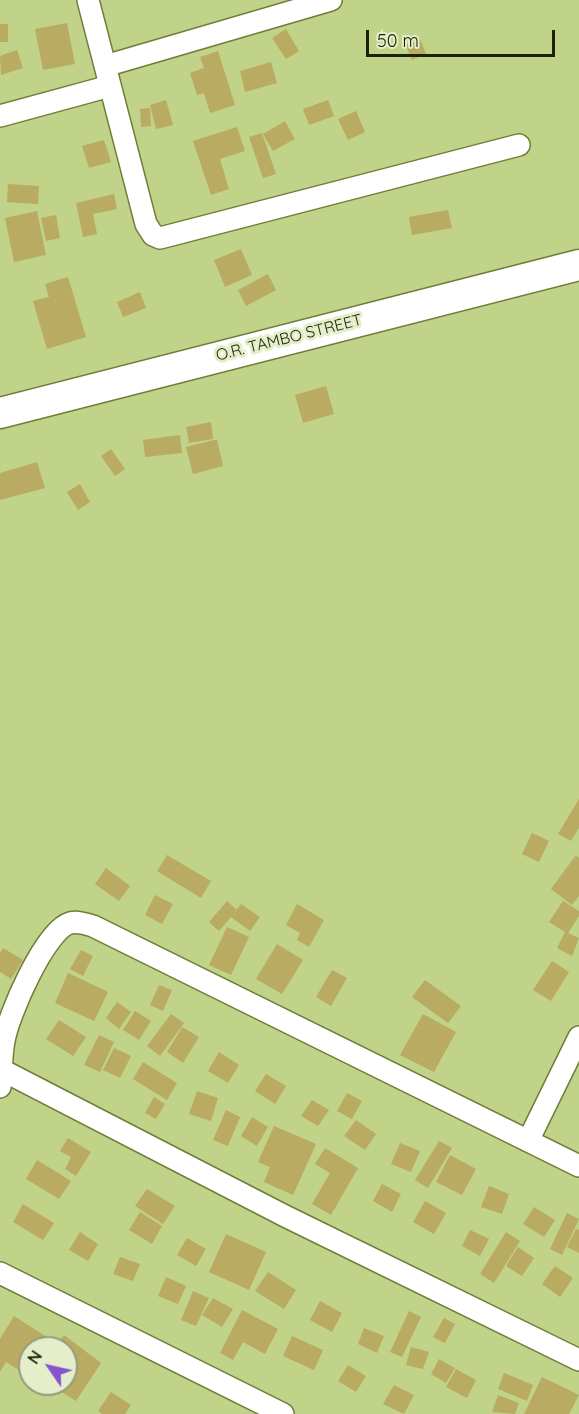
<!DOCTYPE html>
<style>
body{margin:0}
#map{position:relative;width:579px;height:1414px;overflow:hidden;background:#c1d289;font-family:Quicksand,sans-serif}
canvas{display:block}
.north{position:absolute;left:18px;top:1336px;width:60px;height:60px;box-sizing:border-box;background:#e5eeca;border:2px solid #959c7b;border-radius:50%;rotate:304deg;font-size:16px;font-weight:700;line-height:24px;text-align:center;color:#1c2204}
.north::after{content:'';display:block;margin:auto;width:21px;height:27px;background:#8655ce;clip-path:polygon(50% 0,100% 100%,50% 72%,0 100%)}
.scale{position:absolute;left:366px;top:30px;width:189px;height:27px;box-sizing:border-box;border:3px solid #1c2204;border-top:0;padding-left:8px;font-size:18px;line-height:21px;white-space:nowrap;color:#1c2204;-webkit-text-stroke:4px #e5eeca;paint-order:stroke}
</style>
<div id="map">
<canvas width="579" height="1414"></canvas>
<div class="north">N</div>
<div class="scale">50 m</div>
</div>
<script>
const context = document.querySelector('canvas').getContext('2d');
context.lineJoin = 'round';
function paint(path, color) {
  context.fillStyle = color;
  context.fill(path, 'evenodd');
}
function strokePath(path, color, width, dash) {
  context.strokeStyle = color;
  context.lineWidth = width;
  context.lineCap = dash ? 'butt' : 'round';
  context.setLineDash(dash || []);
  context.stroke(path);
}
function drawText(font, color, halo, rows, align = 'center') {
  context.font = font + ' Quicksand,sans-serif';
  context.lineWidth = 6;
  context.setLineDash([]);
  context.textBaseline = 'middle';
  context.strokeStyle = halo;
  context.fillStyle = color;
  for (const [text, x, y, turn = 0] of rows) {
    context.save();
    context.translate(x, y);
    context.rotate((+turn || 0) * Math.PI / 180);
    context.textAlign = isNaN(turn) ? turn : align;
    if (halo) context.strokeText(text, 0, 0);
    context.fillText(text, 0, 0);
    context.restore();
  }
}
const building = new Path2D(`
 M67,23l8,41 -32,6 -8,-41z
 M0,24h8v18h-8z
 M286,29l13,22 -13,8 -14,-21z
 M420,39l6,15 -14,6 -6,-15z
 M17,50l6,18 -22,7 -1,-19z
 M218,51l17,54 -25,8 -6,-20 -7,2 -7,-22 14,-5 -4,-11z
 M271,62l6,21 -32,9 -5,-21z
 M166,100l7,25 -17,4 -6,-24z
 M328,100l6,16 -25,9 -6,-16z
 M150,108l1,18 -10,1 -1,-18z
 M356,111l9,21 -17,8 -10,-21z
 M285,121l10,18 -22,12 -10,-17z
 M237,127l8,24 -25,8 9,30 -18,6 -18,-54z
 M262,133l14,41 -13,4 -14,-41z
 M104,140l7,22 -22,6 -7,-22z
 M8,184l31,2 -1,18 -31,-2z
 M114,194l3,15 -24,5 4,20 -14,3 -7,-34z
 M448,210l4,18 -40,7 -3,-18z
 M37,211l9,44 -32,7 -9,-44z
 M56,215l4,23 -14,3 -5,-23z
 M241,249l11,26 -27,12 -11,-27z
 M268,274l8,16 -30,16 -8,-16z
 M68,277l18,60 -39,12 -14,-48 16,-4 -4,-13z
 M140,292l6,16 -23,9 -6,-15z
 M326,386l8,28 -31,9 -8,-28z
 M211,422l2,17 -24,4 -3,-16z
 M180,435l2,18 -37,4 -2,-17z
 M214,440h3l6,26 -30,8 -7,-27z
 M111,449l14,20 -10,7 -14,-20z
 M37,462l8,26 -45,12v-27z
 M80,484l10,18 -12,8 -11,-18z
 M579,799v29l-8,13 -13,-7z
 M532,833l17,8 -10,21 -17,-8z
 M167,855l44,26 -10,17 -44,-27z
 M576,855l3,3v38l-7,9 -21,-16z
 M106,868l24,18 -11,15 -24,-17z
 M155,895l18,9 -11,20 -17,-9z
 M227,901l10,9 -18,21 -10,-9z
 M563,901l16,10v5l-11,17 11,5 -7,18 -15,-8 8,-16 -16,-10z
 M241,904l19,13 -10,14 -19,-14z
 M297,904l27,16 -15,27 -12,-7 3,-7 -14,-8z
 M227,927l22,10 -18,38 -22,-10z
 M277,944l26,16 -21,34 -26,-15z
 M3,948l20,12 -12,19 -11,-7v-19z
 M81,950l12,6 -10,20 -13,-7z
 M552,961l17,11 -18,29 -18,-11z
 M332,970l15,8 -16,28 -15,-9z
 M68,973l40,19 -14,29 -39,-18z
 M425,980l36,26 -13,17 -36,-26z
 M159,985l13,5 -9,21 -13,-6z
 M117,1002l14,10 -12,17 -13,-11z
 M135,1011l16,10 -12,19 -16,-10z
 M171,1014l13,9 -24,33 -13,-10z
 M423,1014l33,18 -22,40 -34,-17z
 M59,1020l27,17 -13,19 -27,-17z
 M182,1027l17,10 -16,26 -16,-11z
 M99,1035l15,7 -14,30 -16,-7z
 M114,1048l17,8 -11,22 -17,-8z
 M219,1052l20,13 -11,18 -20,-12z
 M143,1062l34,21 -10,17 -34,-21z
 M266,1074l20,12 -11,18 -20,-13z
 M197,1091l21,7 -7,23 -22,-7z
 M347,1093l15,8 -10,18 -15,-8z
 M154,1097l11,7 -9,15 -11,-6z
 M312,1100l17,10 -11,16 -17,-10z
 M226,1110l14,7 -12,29 -15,-6z
 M252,1117l16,10 -11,19 -16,-10z
 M356,1120l20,14 -11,16 -21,-14z
 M274,1126l42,18 -23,51 -29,-13 6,-15 -12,-5z
 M68,1138l23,14 -15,24 -11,-7 6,-12 -11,-6z
 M439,1141l13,7 -24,40 -13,-8z
 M400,1143l20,8 -9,21 -20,-8z
 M325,1148l33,20 -27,47 -19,-11 18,-31 -15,-9z
 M450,1155l26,14 -14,26 -26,-13z
 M37,1160l34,21 -12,18 -33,-20z
 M382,1184l19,10 -9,18 -19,-11z
 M489,1186l20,8 -7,20 -21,-7z
 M147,1189l28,17 -12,18 -28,-18z
 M425,1201l21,12 -12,21 -21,-12z
 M23,1204l31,19 -11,17 -30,-18z
 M534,1207l21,13 -11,17 -21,-13z
 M140,1212l22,14 -10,18 -23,-14z
 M567,1213l12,6 -17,36 -12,-6z
 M576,1229l3,1v23l-12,-6z
 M470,1230l19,9 -9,17 -18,-10z
 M80,1232l18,12 -10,17 -19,-11z
 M506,1232l14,9 -26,42 -14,-9z
 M226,1234l40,18 -17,38 -40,-18z
 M187,1238l19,11 -10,17 -19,-11z
 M518,1247l16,11 -12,18 -16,-10z
 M120,1257l20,7 -7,17 -20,-7z
 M555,1266l18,12 -13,19 -18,-13z
 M268,1272l28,18 -12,19 -29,-18z
 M166,1277l20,9 -8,18 -20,-8z
 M193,1291l16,7 -13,28 -15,-6z
 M213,1298l20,11 -11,18 -20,-12z
 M320,1301l22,12 -10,19 -22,-12z
 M242,1310l36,19 -13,25 -22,-12 -10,18 -13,-7z
 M409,1311l12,6 -19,40 -12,-5z
 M14,1316l39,25 -4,7h-19v29l-24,-15 -6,10v-33z
 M444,1318l11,6 -10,19 -12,-6z
 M364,1328l20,8 -7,17 -19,-9z
 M64,1335l37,28 -25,38 -27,-17h17v-36h-11z
 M292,1336l31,14 -9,20 -31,-14z
 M411,1347l18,5 -6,17 -17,-4z
 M439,1359l16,9 -9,15 -15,-9z
 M348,1365l18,11 -10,16 -18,-11z
 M456,1369l20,11 -9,18 -21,-11z
 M504,1373l29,12 -6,16 -29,-12z
 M542,1377l37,18 -10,19h-45z
 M394,1385l20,10 -10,19 -21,-10z
 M111,1392l20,13 -6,9h-23l-4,-3z
 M498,1395l21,8 -4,11 -23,-2z`);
const street = new Path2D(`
 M88,0l58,224 7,11 7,3 359,-93
 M105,66l226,-66
 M0,116l110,-30
 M0,1069l285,147 294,144
 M0,1087c2,-15 1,-31 4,-46 4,-25 41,-111 66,-118 8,-2 16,1 23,3l486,240
 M528,1141l51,-104
 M0,1273l283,141`);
const secondary = new Path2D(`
 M0,413l579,-148`);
const streetNames = [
 ["O.R. TAMBO STREET",289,338,-14]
];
paint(building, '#b9ab61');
strokePath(street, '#6e7d37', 24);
strokePath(secondary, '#6e7d37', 33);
strokePath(street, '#fff', 21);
strokePath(secondary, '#fff', 30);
drawText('16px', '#1c2204', '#e5eeca', streetNames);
</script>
